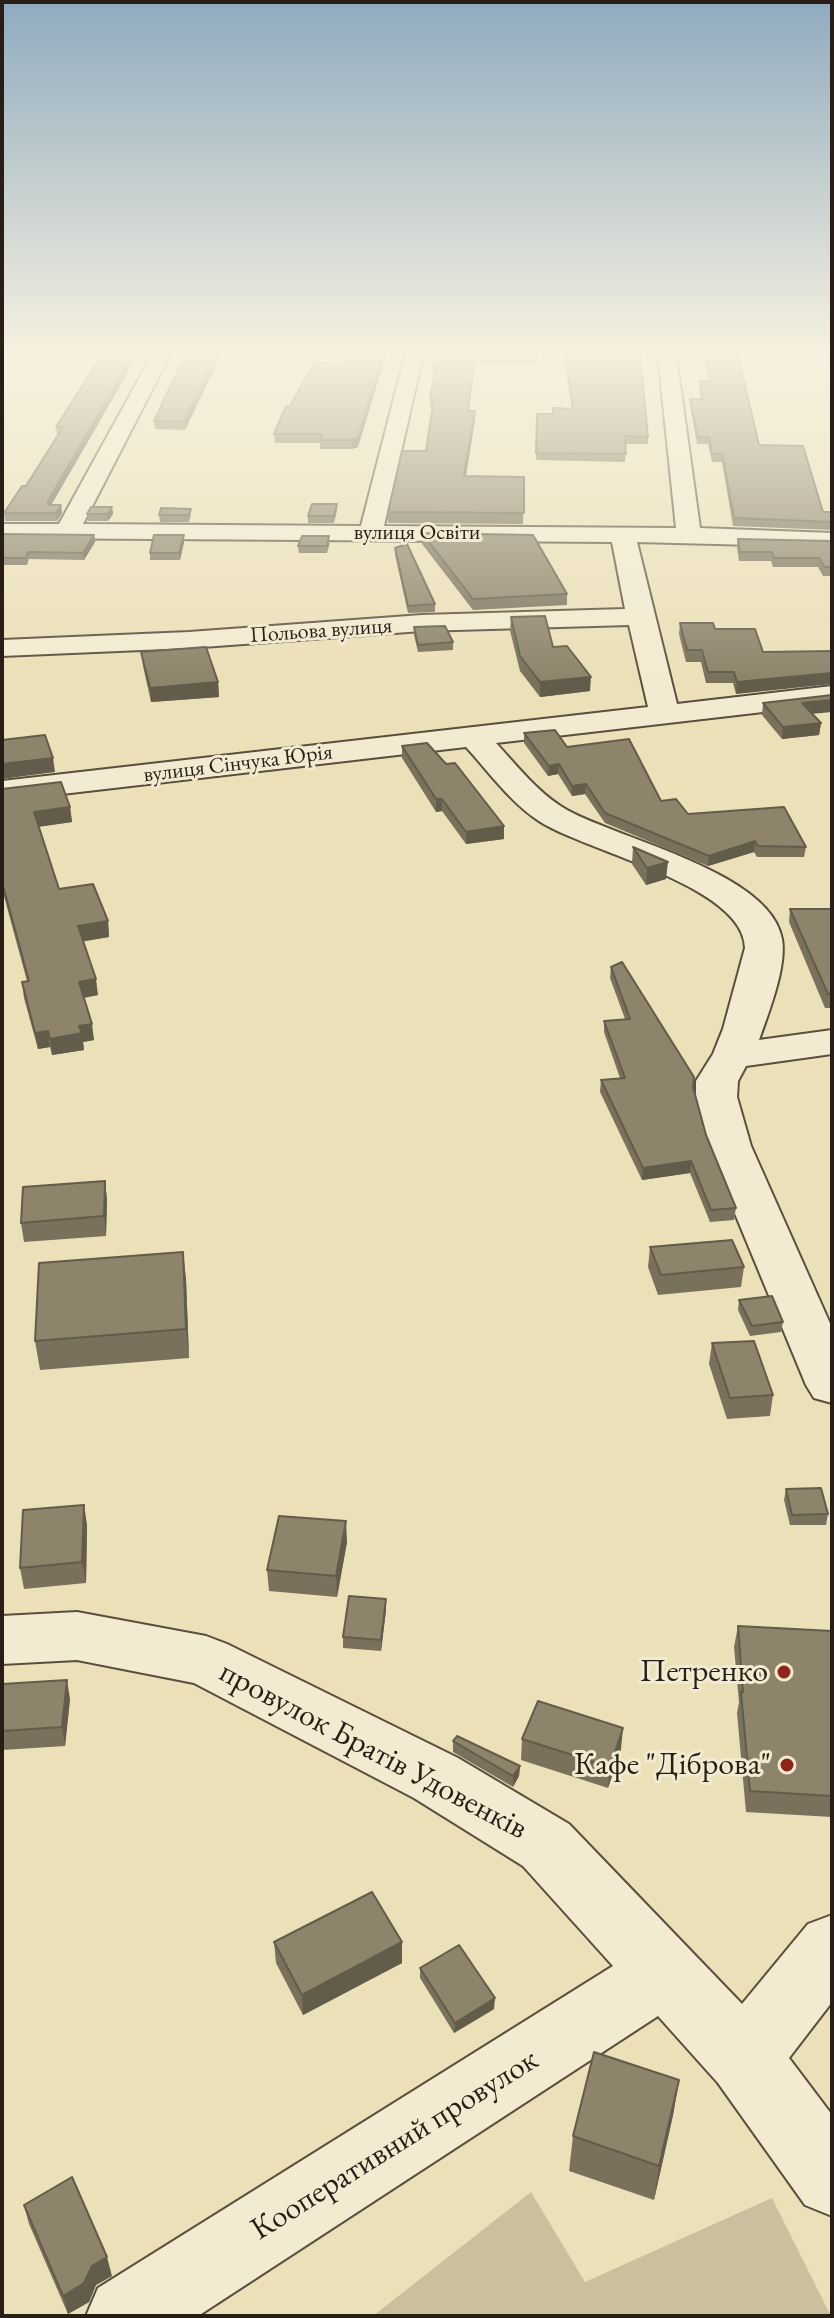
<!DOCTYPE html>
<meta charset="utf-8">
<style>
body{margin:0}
#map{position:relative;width:834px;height:2318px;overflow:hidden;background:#ece0b8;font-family:"EB Garamond",serif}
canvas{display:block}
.frame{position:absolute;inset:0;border:4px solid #291e17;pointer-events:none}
</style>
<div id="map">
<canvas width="834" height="2318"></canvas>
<div class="frame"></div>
</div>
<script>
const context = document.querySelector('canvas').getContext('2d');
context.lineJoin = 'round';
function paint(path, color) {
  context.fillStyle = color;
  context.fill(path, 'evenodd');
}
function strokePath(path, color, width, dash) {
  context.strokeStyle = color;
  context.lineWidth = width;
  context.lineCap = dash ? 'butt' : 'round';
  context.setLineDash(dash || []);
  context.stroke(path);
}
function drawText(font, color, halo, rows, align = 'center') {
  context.font = font + ' "EB Garamond",serif';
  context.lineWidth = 6;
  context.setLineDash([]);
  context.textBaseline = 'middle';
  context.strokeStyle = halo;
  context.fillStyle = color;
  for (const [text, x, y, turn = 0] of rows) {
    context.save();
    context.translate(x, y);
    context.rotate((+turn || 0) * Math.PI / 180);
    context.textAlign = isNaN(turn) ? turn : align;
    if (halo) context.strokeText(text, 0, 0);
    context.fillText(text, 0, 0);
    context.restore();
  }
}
const green = new Path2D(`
 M531,2192l54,90 187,-84 59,118h-458z`);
const minor = new Path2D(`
 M152,355h18l-87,169 278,2 44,-171h18l-39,171 292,2 -18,-173h18l24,173 132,5v14l-195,-5 40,162 155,-18v18l-336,39c22,24 43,51 71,67 54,30 203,62 215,129 5,28 -14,75 -23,101l73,-10v24l-86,12 -8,15 -1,16 14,49 81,182v75l-18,-5 -8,-13 -99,-239 -11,-41v-24l17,-27 10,-25 22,-81c-1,-63 -159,-96 -206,-127 -29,-19 -50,-49 -73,-74l-464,54v-20l646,-74 -19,-82 -207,6 -233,17 -187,8v-16l187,-8 233,-17 203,-6 -13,-67 -610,-4v-14h57z
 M77,1612l129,24 21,8 231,114 111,66 173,180 66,-80 24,-9v87l-43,56 43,57v101l-27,-11 -87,-122 -60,-67 -460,300h-112l12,-28 515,-322 -90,-100 -109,-68 -220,-115 -117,-23 -75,4v-48z`);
const wall = new Path2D(`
 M102,355h36l-87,150h10l1,8 -5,8h-52l-1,-8 22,-27 32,-51h-1l-1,-8z
 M185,355h36l-36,75 -30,-1 -1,-8z
 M349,355h37l-28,92 -6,2h-32v-6h-45l-1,-9 16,-28 55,-42z
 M436,355h102v9h-64l-5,47h6v9l-9,56 58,1 -1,47 -135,-1v-11l38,-61 7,-43h-3v-10l4,-20h-1v-9z
 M703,355h35l21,90 64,67h9v18l-99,-4 -11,-64h-10l-4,-18h-11l-7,-38v-7h11l-2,-11 1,-7h9z
 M565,356l83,81v7h-22l-1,18 -89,-2 1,-46h16l19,-5 -7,-46z
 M337,504v7l-3,12h-26v-7z
 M112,507l1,7 -5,7h-20l-1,-7z
 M159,515h32l-2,7h-29z
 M422,533l145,61v11l-94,5 -51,-66z
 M94,535l1,7 -11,18 -55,-1 -2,6h-25v-28z
 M184,535v7l-4,18h-30v-7z
 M738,539l94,2v35h-9l-5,-9h-45l-2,-6h-32l-2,-13z
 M330,543l-3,10h-28l-1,-7z
 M395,548l40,56v8l-27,1 -13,-58z
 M511,617l79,74 -50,6 -20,-26 -10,-40z
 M680,623l35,6h40l-19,65 -3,-11h-27l-5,-21h-15l-7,-28z
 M414,627l39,15v8l-35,2 -4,-17z
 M141,652l77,30 1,15 -68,5 -8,-36z
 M763,703l49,11 9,9 -2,12 -37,4 -20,-24z
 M524,733l43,14 94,54 27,13 118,33 -2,10h-47l-3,-5 -46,14 -103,-43 -20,-29 -13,2 -14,-22 -10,2 -24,-33z
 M402,746l44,18 58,62v13l-38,5 -24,-33 -6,1 -34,-54z
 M2,789l68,18 2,15 -34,5 21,62 49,32 1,16 -26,4 15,54 -14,3 10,42 -11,2 1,8 -32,5 -2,-8 -12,2 -14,-51 -2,-16 5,-1 -25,-92z
 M633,847l33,32 -20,6 -14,-21z
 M790,909h42v99h-7l-36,-86z
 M611,967l82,120 13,48 30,73 -2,12 -24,2 -20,-49 -48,7 -42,-88 1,-12 19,-2 -16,-46v-11l21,-2 -15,-41z
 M105,1181l2,19 -1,36 -82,6 -3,-19z
 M650,1247l94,20 -3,20 -83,8 -10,-28z
 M183,1252l3,28 3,78 -149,12 -5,-29z
 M739,1300l44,22 -2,10 -31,4 -12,-26z
 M712,1343l61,52 -3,21 -43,3 -18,-55z
 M786,1489l42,25 -2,11h-36l-6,-25z
 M84,1505l3,21 -1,57 -62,6 -4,-21z
 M347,1542l-10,55 -68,-6 -2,-21z
 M386,1610l-5,41 -38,-3v-11z
 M738,1626l94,5v186l-86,-5 -9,-99 2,-11 -5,-55z
 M2,1684l68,15 -5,47 -63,4z
 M522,1739l99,10 -13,39 -87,-28z
 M453,1741l67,25 -1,10 -6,11 -60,-35z
 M274,1942l128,21 -99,52 -27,-52z
 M420,1968l74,41 -40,24 -34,-55z
 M679,2080l-6,35 -19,85 -85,-29 4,-35z
 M24,2205l88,71 -16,9 -7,17 -21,12 -39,-90z`);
const shadedWall = new Path2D(`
 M133,355h5l-89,154 -1,-8z
 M217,355h4l-36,75 -1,-9z
 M383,355h3l-28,92 -6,2v-9z
 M475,411v9l-11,66v-10z
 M61,505l1,8 -5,8 -1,-8z
 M112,507l1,7 -5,7 -1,-7z
 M94,535l1,7 -11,18 -1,-7z
 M184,535v7l-4,18 -1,-7z
 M832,673v11l-96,10 1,-12z
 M591,677l-1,14 -50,6v-15z
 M218,682l1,15 -68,5 -1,-14z
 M832,700v12l-32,3 2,-12z
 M821,723l-2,12 -37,4 1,-12z
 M53,758l2,14 -53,7v-15z
 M559,764l-1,10 -10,2 1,-10z
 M586,784l-1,10 -13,2v-10z
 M436,799h6v12l-6,1z
 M70,807l2,15 -36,5 -2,-15z
 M504,826v13l-38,5v-12z
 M755,841l-1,11 -46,14 1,-10z
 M668,862l-2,17 -20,6 1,-17z
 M108,921l1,16 -29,5 -2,-16z
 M96,979l2,16 -17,3 -2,-16z
 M92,1024l2,16 -11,2 1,8 -32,5 -2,-16 29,-13z
 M48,1031l2,16 -12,2 -3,-16z
 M691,1161l-1,12 -48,7 1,-12z
 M105,1181l2,19 -1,36 -2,-20z
 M183,1252l3,28 3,78 -3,-29z
 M84,1505l3,21 -1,57 -4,-21z
 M346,1521l1,21 -10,55 -1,-21z
 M386,1599v11l-5,41v-11z
 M67,1680l3,19 -5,47 -3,-19z
 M623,1728l-2,21 -13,39 2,-21z
 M520,1766l-1,10 -6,11v-11z
 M402,1942v21l-99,52 -1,-20z
 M495,1998l-1,11 -40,24 1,-10z
 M679,2080l-6,35 -19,85 5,-34z
 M107,2257l5,19 -16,9 -7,17 -21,12 -5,-18 29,-30z`);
const building = new Path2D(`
 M102,355h31l-85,146v4h13l-5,8h-52l18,-27h4l37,-59h-7z
 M185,355h32l-33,66h-30z
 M349,355h34l-25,83 -6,2h-32l2,-6h-48l12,-28h4l24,-43 31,1z
 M436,355h102v1l-63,-1 -7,56h7l-11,65 60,1v36l-136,-1 14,-61h24l8,-53h-4l6,-29h-3z
 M591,355h49l8,82 -23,-1 1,18 -90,-1 1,-39h16v-6l20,1 -8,-53h26z
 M705,355h33l21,90 44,1 20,66h9v10l-98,-4 -12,-64h-10l-3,-17h-11l-8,-38h13l-3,-18h11z
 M312,504h25l-3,12h-26z
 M91,507h21l-5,7h-20z
 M161,508l30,1 -2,6h-30z
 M422,533l111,2 34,59 -94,5z
 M4,534l90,1 -11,18 -55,-1 -2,6h-24v-21z
 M154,535h30l-5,18h-29z
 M302,536h27l-2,10h-29z
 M738,539l94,2v26h-8l-5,-9h-45l-2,-6h-32z
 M407,544l28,60 -27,2 -13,-58z
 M545,616l8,31 14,-1 24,31 -51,5 -20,-26 -9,-39z
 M680,623h33l2,6h40l8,23 69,-1v22l-95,9 -3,-10h-26l-6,-22h-15z
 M445,626l8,16 -35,3 -4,-18z
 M206,647l12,35 -68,6 -9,-36z
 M832,695v5l-30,3 19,20 -38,4 -20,-24z
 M555,730l12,17 62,-8 32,62 15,-2 12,15 96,-7 22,40 -48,-1 -3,-5 -46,15 -104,-43 -19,-29 -14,2 -13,-22 -10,2 -25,-33z
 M45,735l8,23 -51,6v-24z
 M427,743l19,21 9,-1 49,63 -38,6 -24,-33h-6l-34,-53z
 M61,782l9,25 -36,5 25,77 34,-5 15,37 -30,5 18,53 -17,3 13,42 -13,2 3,7 -32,6 -2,-8 -13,2 -13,-51 7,-1 -27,-99v-93z
 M633,847l35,15 -21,6z
 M790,909h42v85h-4z
 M622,962l72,115 -1,10 13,48 30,73 -25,2 -20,-49 -48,7 -42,-88 24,-2 -21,-57 26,-2 -19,-52z
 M105,1181l-1,35 -83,7 2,-36z
 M732,1240l12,27 -83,8 -11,-28z
 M183,1252l3,77 -151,12 4,-78z
 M772,1296l11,26 -31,4 -13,-26z
 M754,1341l19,54 -43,3 -18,-55z
 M821,1488l7,26 -36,1 -6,-26z
 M84,1505l-2,57 -62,6 3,-58z
 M279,1516l67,5 -10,55 -69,-6z
 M349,1596l37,3 -5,41 -38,-3z
 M738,1626l94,5v165l-82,-5 -9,-99h2z
 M67,1680l-5,47 -60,4v-47z
 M538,1701l85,27 -13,39 -88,-28z
 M457,1736l63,30 -7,10 -60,-35z
 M372,1892l30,50 -100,53 -28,-53z
 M459,1945l36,53 -40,25 -35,-55z
 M594,2052l85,28 -20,86 -86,-30z
 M72,2177l35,80 -15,9 -8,17 -21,13 -39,-91z`);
const markers = [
 [784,1672,8,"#8f2418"],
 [787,1765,8,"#8f2418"]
];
const farStreetnames = [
 ["вулиця Освіти",417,533],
 ["Польова вулиця",321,631,-4],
 ["вулиця Сінчука Юрія",238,764,-7]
];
const nearPoinames = [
 ["Петренко",768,1672],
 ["Кафе \"Діброва\"",771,1765]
];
const nearStreetnames = [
 ["провулок Братів Удовенків",373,1751,28],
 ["Кооперативний провулок",395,2145,-32]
];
paint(green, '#cbbf9d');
strokePath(minor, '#5a4e3f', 4);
paint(minor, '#f3ebd1');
paint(wall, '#7a715c');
paint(shadedWall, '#635c4b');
paint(building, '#8e836b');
strokePath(building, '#635c4b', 2);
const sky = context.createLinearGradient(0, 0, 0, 679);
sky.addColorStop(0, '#8fabbf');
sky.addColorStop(0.52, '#f6f1df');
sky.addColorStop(1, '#f6f1df00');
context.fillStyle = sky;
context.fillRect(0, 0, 834, 679);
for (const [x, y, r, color] of markers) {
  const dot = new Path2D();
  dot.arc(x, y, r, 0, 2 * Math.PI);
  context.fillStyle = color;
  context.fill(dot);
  strokePath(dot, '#f3ebd1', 3);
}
drawText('22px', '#291e17', '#f3ebd1', farStreetnames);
drawText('32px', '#291e17', '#f3ebd1', nearPoinames, 'right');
drawText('32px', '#291e17', '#f3ebd1', nearStreetnames);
</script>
